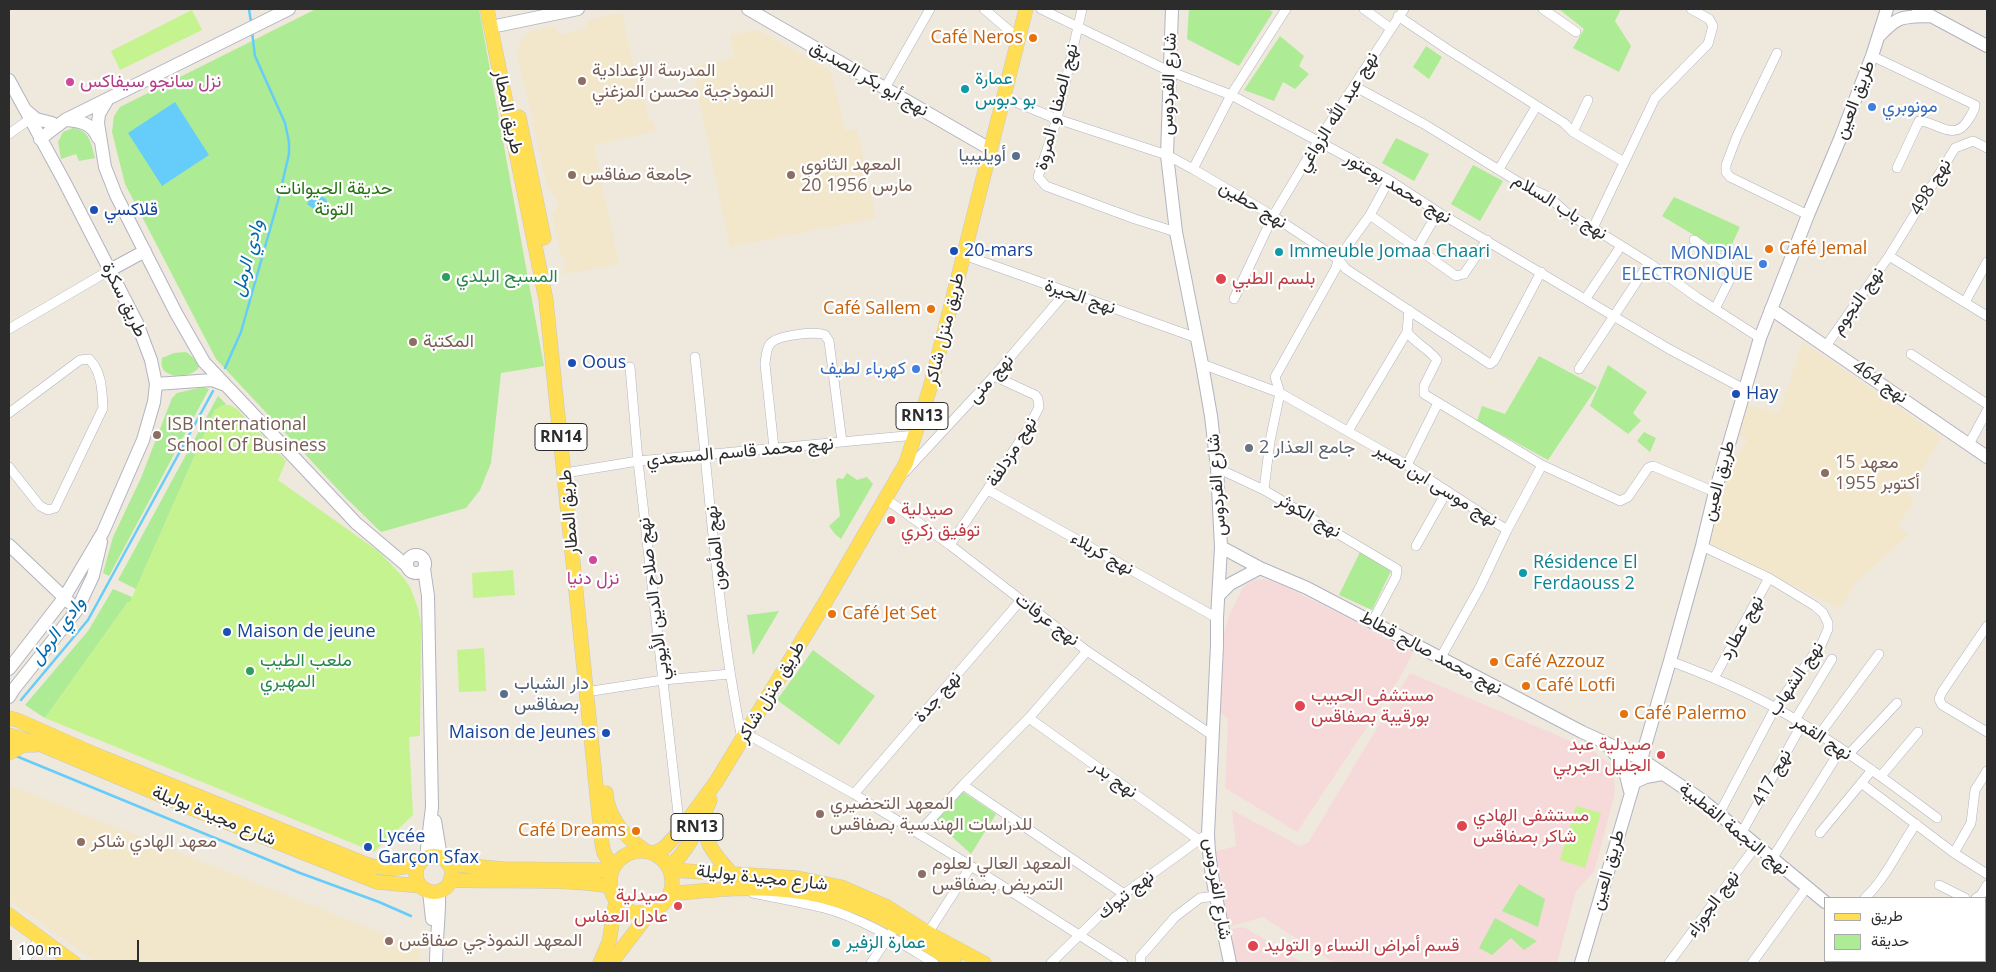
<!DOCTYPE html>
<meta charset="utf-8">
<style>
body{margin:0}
#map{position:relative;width:1996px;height:972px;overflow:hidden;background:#efe8dd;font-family:"Open Sans",Vazirmatn,sans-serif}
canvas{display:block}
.frame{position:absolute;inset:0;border:10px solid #2c2c2c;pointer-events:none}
.legend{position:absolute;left:1824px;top:897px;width:162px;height:65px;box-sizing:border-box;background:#fff;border:1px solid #ababab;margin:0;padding:6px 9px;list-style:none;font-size:15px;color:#2c2c2c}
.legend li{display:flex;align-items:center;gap:10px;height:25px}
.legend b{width:25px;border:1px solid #ababab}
.scale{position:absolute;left:10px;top:940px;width:129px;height:22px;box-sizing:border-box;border:2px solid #2c2c2c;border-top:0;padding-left:6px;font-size:15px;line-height:18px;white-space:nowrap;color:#2c2c2c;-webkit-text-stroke:4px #fff;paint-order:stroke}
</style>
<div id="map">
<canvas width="1996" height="972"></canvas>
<div class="frame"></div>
<ul class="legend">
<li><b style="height:6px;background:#ffde53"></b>طريق</li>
<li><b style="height:14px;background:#aeeb95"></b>حديقة</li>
</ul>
<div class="scale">100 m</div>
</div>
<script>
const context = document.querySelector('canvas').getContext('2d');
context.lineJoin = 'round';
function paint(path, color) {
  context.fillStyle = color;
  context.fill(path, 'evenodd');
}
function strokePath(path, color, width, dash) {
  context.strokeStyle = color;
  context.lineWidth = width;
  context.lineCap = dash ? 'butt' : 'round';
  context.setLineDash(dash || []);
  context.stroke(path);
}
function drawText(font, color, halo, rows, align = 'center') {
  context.font = font + ' "Open Sans",Vazirmatn,sans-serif';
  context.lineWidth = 4.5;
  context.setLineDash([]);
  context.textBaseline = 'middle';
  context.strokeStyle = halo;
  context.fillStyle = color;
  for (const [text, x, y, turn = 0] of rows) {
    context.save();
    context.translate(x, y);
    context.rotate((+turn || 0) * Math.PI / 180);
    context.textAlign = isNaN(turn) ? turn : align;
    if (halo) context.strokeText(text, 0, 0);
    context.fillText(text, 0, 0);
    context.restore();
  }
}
const education = new Path2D(`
 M622,13l12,58 5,-1 10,51h4l3,10 -62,14 25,119 -55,10 -2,-8 5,-1 -2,-6 -4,-4 -9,-40 7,-11 -13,-20 -17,-80 -13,-53 12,-19 28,-6 1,6 4,3 25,-7 1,-8z
 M758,30l73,41 14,60 12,-2 19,89 -146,29 -38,-180 42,-9 -4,-23z
 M1803,342l138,95 -34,58 7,5 -16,27 11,7 -53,48 -16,27 -130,-66 24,-89h4l9,-13 -1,-3 -8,-3 10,-30 31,8z
 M9,785l411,163 1,15h-303l-3,-3h-22l-84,-60z`);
const medical = new Path2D(`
 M1265,579l19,7 58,29 71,38 -14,26 -102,153 -72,-44 3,-69 -8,-7 1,-69 9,-30 13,-26 11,-7z
 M1410,673l182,77 20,16 3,22 -1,9 -20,75 -18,19 -19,72h-223l-71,-46 -35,10 -15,-75 23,-6 -4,-36 68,36 8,-3z
 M1244,927l59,36h-69l-6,-34z`);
const green = new Path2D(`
 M316,9h163l65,357 -43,7 -10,90 -11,27 -14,18 -85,24 -35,-34 -130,-139 -91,-175 -13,-52 2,-16 6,-9z
 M1189,9h78l6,3 -34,54 -52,-27z
 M1559,9h62l-6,12 16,25 -12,26 -46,-24 11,-19z
 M1280,36l24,20 -5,10 10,8 -14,15 -12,-7 -9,19 -30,-11z
 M1426,46l16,11 -13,22 -16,-12z
 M73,128c17,2 18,16 22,30l-16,3 -3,-7 -15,5 -3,-17 5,-10z
 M1396,138l33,16 -15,27 -32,-18z
 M1473,165l30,16 -23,40 -29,-17z
 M1674,197l66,30 -13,28 -65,-39z
 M186,352c6,4 10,8 13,15 -5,10 -32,13 -37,0 -1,-3 0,-6 0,-9l12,-5z
 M1539,356l58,31 -49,73 -71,-39 5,-15 23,8z
 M1608,365l39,27 -14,21 8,8 -13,13 -38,-28z
 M203,387l6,2 -100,187 -6,-3 10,-36 28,-59 31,-80 5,-5z
 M218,396l8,8 -11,6 -79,179 -18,-9z
 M1644,432l12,6 -6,14 -13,-11z
 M847,473l10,7 10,-3 6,7 -32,55 -6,-5 -6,-8 11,-10 -4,-35 2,-3 5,1z
 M1360,552l31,19 -19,39 -33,-15z
 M113,589l19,8 -2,6 -2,-1 -83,116 -20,-13 63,-74z
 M779,611l-26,44 -6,-40z
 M813,650l62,46 -36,49 -62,-45z
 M963,792l33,22 -25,40 -37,-34z
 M1519,884l26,15 -7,28 -36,-16z
 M1495,918l42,23 -13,9 -13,-12 -19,17 -13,-7z`);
const pitch = new Path2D(`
 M192,10l10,20 -82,40 -9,-19z
 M222,405h8l7,4 49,52 -8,19 100,71 25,26 7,10 8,21 3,16 -1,112 -11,1 4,78 -39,37 -329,-134 83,-116h2l85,-192z
 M513,570l2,25 -42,3 -1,-25z
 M484,648l2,43 -27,1 -2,-42z
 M1576,806l25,7 -16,55 -25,-8z`);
const water = new Path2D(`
 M175,102l34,53 -47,31 -34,-53z
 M306,191l12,3 8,5 2,7 -4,6h-6l-11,-8 2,-4 -6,-6z`);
const stream = new Path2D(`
 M249,9l2,13
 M225,368l16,-36 37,-131 11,-47v-12l-4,-19 -30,-67 -3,-24
 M21,700l67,-80 125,-229
 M16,756l284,117 79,29 32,14`);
const street = new Path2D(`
 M984,9l34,29
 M1041,9l128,62 62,24 87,46 71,39 49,32 231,137 75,40
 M1082,9l-25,110 -19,58 8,9 89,33 41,13
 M1364,9l26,19
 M1543,9l33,23
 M1398,16l52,35 114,72 9,9 51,30
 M1777,53l-40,83 -11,29v7l4,5 78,38
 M1872,56l103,49c-1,7 -4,11 -9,18 -13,18 -31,-2 -47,-2l-22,47
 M1354,86l70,38 101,62 24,11 20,18 24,13 56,35 49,35 62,40
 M885,88l45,-79
 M1003,97l54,22 110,36 26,14 80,47 65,43 8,10 144,95 4,-3 47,-89
 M1573,132l15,-32
 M9,134l21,-15
 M1193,169l38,-74 55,-86
 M1499,169l37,-62
 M1370,215l86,61 8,-2 23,-34
 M1593,228l62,-130 53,-54 5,-18 -4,-7 -18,-10
 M1694,240l34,25 2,14 -15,30
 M1417,248l21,-36
 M964,255l233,83
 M1889,256l98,60
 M1586,298l35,-52
 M1234,299l39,-83 45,-75 86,-132
 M1965,302l22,-40
 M9,329l101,-59
 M1407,332c10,13 22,17 30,28l-13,26v8l118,71
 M1826,346l63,-90 66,-108 18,-7 14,7
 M1911,354l76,50
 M695,357c14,126 22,258 47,382
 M1202,364l78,29 127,72 100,65
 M630,367l8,94 42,370
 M1579,369l70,-106
 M9,413l71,-53 9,-1c13,13 13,31 14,49l-48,100 -7,2 -8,-4 -31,-39
 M1348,431l59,-99 2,-22
 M1969,444l18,-33
 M774,448l-9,-84c1,-7 1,-15 5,-20 7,-9 45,-13 55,-9l4,6 13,101
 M1407,465l31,-62
 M1217,468l47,22 133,79 -1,8 -24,45
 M905,472l89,-96 72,-84
 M565,473l73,-12 278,-26
 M988,490l229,128
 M1264,490l6,-49 10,-48 -5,-16 61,-109 2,-9 32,-44 19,-35
 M886,499l64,46 137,106 125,84
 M950,545l78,-116 11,-22 -1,-8 -3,-4 -41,-19
 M1416,546l31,-55
 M1702,546l67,32 46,28 8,7 5,10v6l-6,14 -47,65 -56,106
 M1987,626l-45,66 -3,7 3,6 45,27
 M1441,657l39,-70 27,-57 35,-65 78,36 8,-4 20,-29 5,-2 62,26
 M1670,661c35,13 71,28 104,46 57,32 111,72 163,111
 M1714,678l55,-100
 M586,692l77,-12 67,-6
 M1029,718l170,122
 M1795,720l37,-61
 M745,733l109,61 117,72 152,97
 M1819,735l60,-81
 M1848,755l49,-52
 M1881,776l37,-44
 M1861,783l93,70 33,21
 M963,785l161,109
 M854,794l167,-194
 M1742,832l60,-108
 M918,833l45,-48 66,-67 58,-67
 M1820,833l52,-63
 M1954,853l17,-30 4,-33 12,-19
 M1772,859l69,-110
 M1939,885l26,13
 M753,893c23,5 48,9 71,15 40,11 75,34 110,55
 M1865,898c22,-21 33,-49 51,-74
 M1976,898l5,-3 6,-10
 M928,933l43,-67
 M23,963l17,-26
 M871,963l21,-31
 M1051,963l52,-51 21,-18 79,-57
 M1141,963l-1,-6 35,-40 25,-19 16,-2
 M1669,963l87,-117
 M1752,963l55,-76`);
const secondary = new Path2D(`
 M748,9l242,140
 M1172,9l-5,146 9,77 26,132 9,52 6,52 4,79 -4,71v27l-9,189c1,43 14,87 22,129
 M1918,9l69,37
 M491,27l87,-18
 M1878,37c21,-22 23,-20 52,-21
 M9,80l55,101 73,142 14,37 5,24 -2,18 -11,38 -40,92 -39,66 -55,71
 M108,99l-9,15 -1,9 7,44 11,28 60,118 28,49 152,161 51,43
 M28,112l8,7 16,4
 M66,120c14,1 26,3 32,18
 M40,139l25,-19 224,-111
 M110,270l35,-19
 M1771,309l216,148
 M156,384l56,-4 13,5
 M9,545l61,58
 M1221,547l39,21 47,20 275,144 59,27 61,41 123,102
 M407 564a9 9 0 1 1 18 0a9 9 0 1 1-18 0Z
 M424,569l4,27 4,211 -6,50
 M1218,596l12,-12 30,-16
 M9,697l5,-8 63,-79 16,-34 8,-34
 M1609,747l14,17 7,27
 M1633,783l13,-6 16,-3
 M435,821l6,36
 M429,891l3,28
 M1896,961l3,2
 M436,963c0,-24 4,-48 3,-72
 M1581,963l89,-302 32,-115 13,-54 45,-154 48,-123 32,-76 32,-83 15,-47`);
const primary = new Path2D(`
 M487,9l59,291 56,544 2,9 9,15
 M519,117l25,121
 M9,718l8,2 77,34 274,111c20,5 30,4 51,-1
 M9,735l33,10 154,65 181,72 44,4
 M9,753l15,-8h12
 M606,793c2,25 18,43 38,57
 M706,815c-5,26 9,40 25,58
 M610 882a31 31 0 1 1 62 0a31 31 0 1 1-62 0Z
 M655,853l9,-5 16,-17 36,-49 110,-181 80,-138 24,-75 96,-379
 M416 874a18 18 0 1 1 36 0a18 18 0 1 1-36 0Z
 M448,864l56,5 108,1
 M669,867c19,-16 32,-43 41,-67
 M670,870l127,8 44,9 46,20 41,26 56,30
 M450,880c54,2 107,-2 160,6
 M670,894c59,-7 122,-11 179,10 38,13 72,37 106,59
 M9,915l65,48
 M600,963l9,-21 7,-41
 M611,963l39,-51`);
const markers = [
 [1033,38,5,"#e8710a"],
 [582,81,5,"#8d6e63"],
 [70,82,5,"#d1479c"],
 [965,89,5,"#0f9aa8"],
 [1872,107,5,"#3f7fe0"],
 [1016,156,5,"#5c6f8a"],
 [572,175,5,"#8d6e63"],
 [791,175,5,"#8d6e63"],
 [94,210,5,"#1a4fb4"],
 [1769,249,5,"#e8710a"],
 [954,251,5,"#1a4fb4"],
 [1279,252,5,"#0f9aa8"],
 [1763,264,5,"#3f7fe0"],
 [446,277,5,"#2e9e5b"],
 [1221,279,6,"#e0444e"],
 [931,309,5,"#e8710a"],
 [413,342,5,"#8d6e63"],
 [572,363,5,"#1a4fb4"],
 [916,369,5,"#3f7fe0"],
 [1736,394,5,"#1a4fb4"],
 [157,435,5,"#8d6e63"],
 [1249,448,5,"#6b7280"],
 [1825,473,5,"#8d6e63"],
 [891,520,5,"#e0444e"],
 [593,560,5,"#d1479c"],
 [1523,573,5,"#0f9aa8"],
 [832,614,5,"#e8710a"],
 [227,632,5,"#1a4fb4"],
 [1494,662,5,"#e8710a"],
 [250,671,5,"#2e9e5b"],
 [1526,686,5,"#e8710a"],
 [504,694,5,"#5c6f8a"],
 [1300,706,6,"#e0444e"],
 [1624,714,5,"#e8710a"],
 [606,733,5,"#1a4fb4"],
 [1661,755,5,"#e0444e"],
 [820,814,5,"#8d6e63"],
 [1462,826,6,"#e0444e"],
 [636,831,5,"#e8710a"],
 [81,842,5,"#8d6e63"],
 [368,847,5,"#1a4fb4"],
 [922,874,5,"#8d6e63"],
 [678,906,5,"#e0444e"],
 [389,941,5,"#8d6e63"],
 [836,943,5,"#0f9aa8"],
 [1253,946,6,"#e0444e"]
];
const shields = [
 [922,416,52],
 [561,437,52],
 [697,827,52]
];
const shieldNames = [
 ["RN13",922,416],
 ["RN14",561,437],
 ["RN13",697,827]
];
const foodNames = [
 ["Café Neros",1023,38,"right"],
 ["Café Jemal",1779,249],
 ["Café Sallem",921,309,"right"],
 ["Café Jet Set",842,614],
 ["Café Azzouz",1504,662],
 ["Café Lotfi",1536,686],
 ["Café Palermo",1634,714],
 ["Café Dreams",626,831,"right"]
];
const educationNames = [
 ["المدرسة الإعدادية",592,71],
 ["النموذجية محسن المزغني",592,92],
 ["المعهد الثانوي",801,165],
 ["20 مارس 1956",801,186],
 ["جامعة صفاقس",582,175],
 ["المكتبة",423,342],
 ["ISB International",167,425],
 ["School Of Business",167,446],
 ["معهد 15",1835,463],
 ["أكتوبر 1955",1835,484],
 ["المعهد التحضيري",830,804],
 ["للدراسات الهندسية بصفاقس",830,825],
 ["معهد الهادي شاكر",91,842],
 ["المعهد العالي لعلوم",932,864],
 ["التمريض بصفاقس",932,885],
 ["المعهد النموذجي صفاقس",399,941]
];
const streetNames = [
 ["نهج أبو بكر الصديق",869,79,30],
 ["شارع الفردوس",1169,84,-88],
 ["طريق العين",1855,100,-69],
 ["نهج الصفا و المروة",1057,107,-76],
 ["طريق المطار",508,112,78],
 ["نهج عبد الله الزواغي",1338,112,-58],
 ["نهج 498",1931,187,-59],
 ["نهج محمد بوعتور",1398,188,31],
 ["نهج حطين",1253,205,31],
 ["نهج باب السلام",1560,207,32],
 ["نهج الحيرة",1080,297,19],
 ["طريق سكرة",124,300,64],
 ["نهج النجوم",1858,301,-55],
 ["طريق منزل شاكر",945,329,-76],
 ["نهج منى",991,379,-48],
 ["نهج 464",1880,382,34],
 ["نهج محمد قاسم المسعدي",740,452,-5],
 ["نهج مزدلفة",1012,452,-58],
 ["طريق العين",1719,481,-75],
 ["شارع الفردوس",1217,485,-94],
 ["نهج موسى ابن نصير",1436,485,32],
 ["طريق المطار",569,512,-95],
 ["نهج الكوثر",1309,516,30],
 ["نهج المأمون",716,548,-96],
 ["نهج كربلاء",1102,554,29],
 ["نهج صلاح الدين الأيوبي",654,599,-97],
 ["نهج عرفات",1047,620,37],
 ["نهج عطارد",1742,628,-61],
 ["نهج محمد صالح قطاط",1431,653,28],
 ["نهج الشهاب",1796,679,-56],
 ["طريق منزل شاكر",771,692,-59],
 ["نهج جدة",938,697,-49],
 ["نهج القمر",1822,738,33],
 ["نهج 417",1772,778,-61],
 ["نهج بدر",1114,779,36],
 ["شارع مجيدة بوليلة",214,816,22],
 ["نهج النجمة القطبية",1734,829,39],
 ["طريق العين",1608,870,-74],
 ["شارع مجيدة بوليلة",762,878,6],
 ["شارع الفردوس",1217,889,81],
 ["نهج تبوك",1126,895,-39],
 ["نهج الجوزاء",1713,904,-54]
];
const cultureNames = [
 ["عمارة",975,79],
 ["بو دبوس",975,100],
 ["Immeuble Jomaa Chaari",1289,252],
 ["Résidence El",1533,563],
 ["Ferdaouss 2",1533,584],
 ["عمارة الزفير",846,943]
];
const hotelNames = [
 ["نزل سانجو سيفاكس",80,82],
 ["نزل دنيا",593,579,"center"]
];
const shopNames = [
 ["مونوبري",1882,107,"left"],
 ["MONDIAL",1753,254],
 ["ELECTRONIQUE",1753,275],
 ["كهرباء لطيف",906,369]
];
const serviceNames = [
 ["أويليبيا",1006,156],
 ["دار الشباب",514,684,"left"],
 ["بصفاقس",514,705,"left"]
];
const parkNames = [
 ["حديقة الحيوانات",334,189],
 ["التوتة",334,210]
];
const transitNames = [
 ["قلاكسي",104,210],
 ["20-mars",964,251],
 ["Oous",582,363],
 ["Hay",1746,394],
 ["Maison de jeune",237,632],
 ["Maison de Jeunes",596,733,"right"],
 ["Lycée",378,837],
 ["Garçon Sfax",378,858]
];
const leisureNames = [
 ["المسبح البلدي",456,277],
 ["ملعب الطيب",260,661],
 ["المهيري",260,682]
];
const healthNames = [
 ["بلسم الطبي",1232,279],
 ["صيدلية",901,510],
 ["توفيق زكري",901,531],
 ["مستشفى الحبيب",1311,696],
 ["بورقيبة بصفاقس",1311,717],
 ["صيدلية عبد",1651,745,"right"],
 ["الجليل الجربي",1651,766,"right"],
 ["مستشفى الهادي",1473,816],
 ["شاكر بصفاقس",1473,837],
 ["صيدلية",668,896,"right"],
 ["عادل العفاس",668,917,"right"],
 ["قسم أمراض النساء و التوليد",1264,946]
];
const worshipNames = [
 ["جامع العذار 2",1259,448]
];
const waterNames = [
 ["وادي الرمل",248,258,-75],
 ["وادي الرمل",58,631,-53]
];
paint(education, '#f2e7cb');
paint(medical, '#f6dada');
paint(green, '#aeeb95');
paint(pitch, '#c5f38f');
paint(water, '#66cdfb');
strokePath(stream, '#66cdfb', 2.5);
strokePath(street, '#b1b3c1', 10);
strokePath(secondary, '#b1b3c1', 14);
strokePath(primary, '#c8c8c8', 15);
strokePath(street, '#fff', 9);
strokePath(secondary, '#fff', 12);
strokePath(primary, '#ffde53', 14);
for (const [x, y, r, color] of markers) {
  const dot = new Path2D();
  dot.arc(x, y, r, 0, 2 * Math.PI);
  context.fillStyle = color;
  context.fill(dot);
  strokePath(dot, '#fff', 2);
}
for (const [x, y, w] of shields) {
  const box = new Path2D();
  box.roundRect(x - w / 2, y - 13.5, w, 27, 4);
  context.fillStyle = '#fff';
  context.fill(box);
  strokePath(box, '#2c2c2c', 1);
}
drawText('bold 16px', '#2c2c2c', null, shieldNames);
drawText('18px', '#c56008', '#fff', foodNames, 'left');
drawText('18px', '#785e54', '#fff', educationNames, 'left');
drawText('18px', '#2c2c2c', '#fff', streetNames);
drawText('18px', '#0d838f', '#fff', cultureNames, 'left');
drawText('18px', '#b23c85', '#fff', hotelNames, 'left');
drawText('18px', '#366cbe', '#fff', shopNames, 'right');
drawText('18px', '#4e5e75', '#fff', serviceNames, 'right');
drawText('18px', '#237313', '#fff', parkNames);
drawText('18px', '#164399', '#fff', transitNames, 'left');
drawText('18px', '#27864d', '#fff', leisureNames, 'left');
drawText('18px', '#be3a42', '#fff', healthNames, 'left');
drawText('18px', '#5b616d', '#fff', worshipNames, 'left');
drawText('italic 19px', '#006aad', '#fff', waterNames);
</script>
